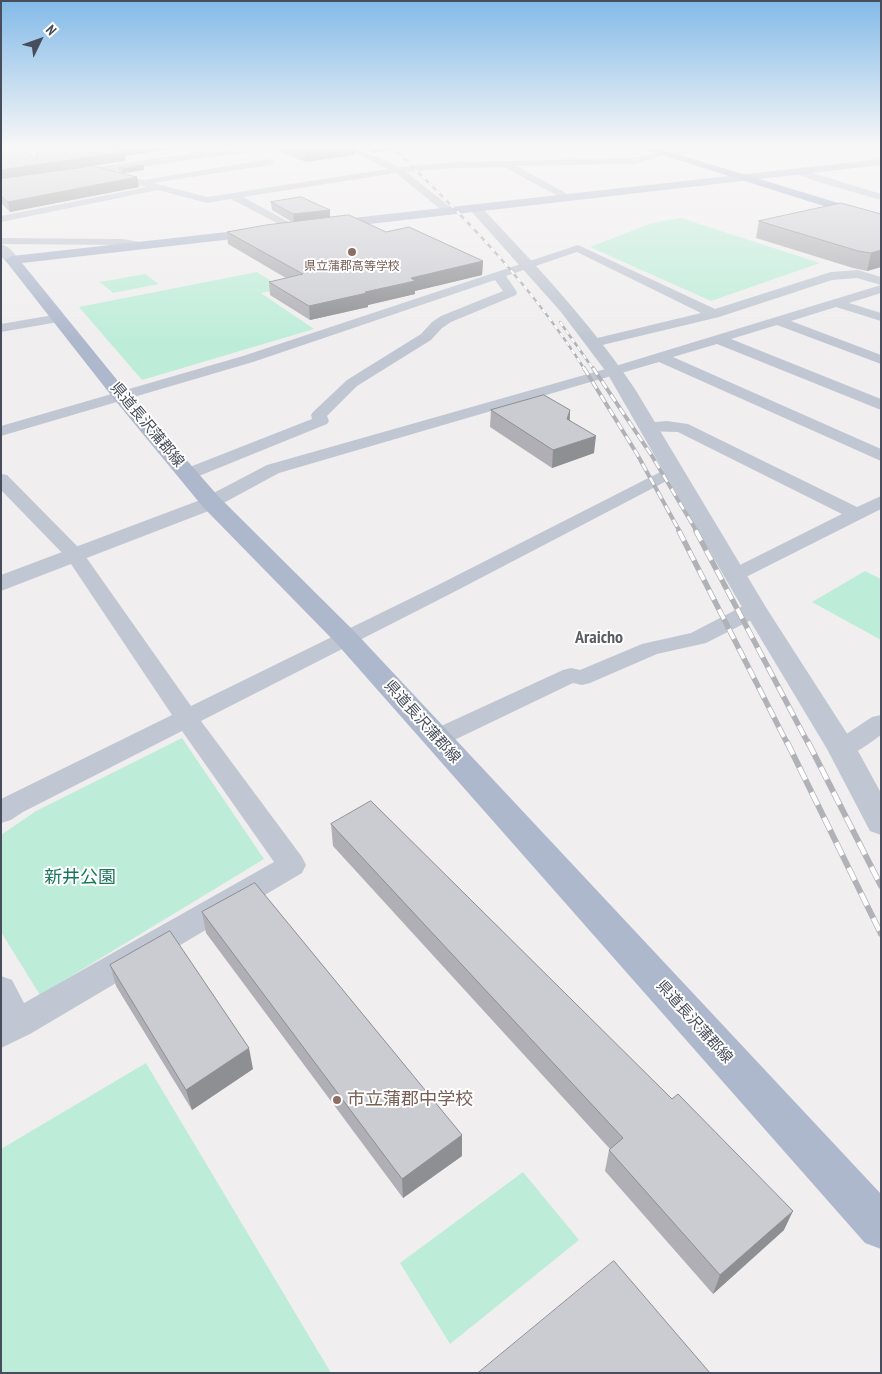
<!DOCTYPE html>
<meta charset="utf-8">
<style>
body{margin:0}
#map{position:relative;width:882px;height:1374px;overflow:hidden;background:#f0eeee;font-family:"PT Sans Narrow",sans-serif}
canvas{display:block}
.frame{position:absolute;inset:0;border:2px solid #474d5a;pointer-events:none}
.north{position:absolute;left:15px;top:15px;width:50px;height:50px;-webkit-text-stroke:4px #fff;paint-order:stroke;rotate:48deg;font-size:14px;font-weight:700;line-height:20px;text-align:center;color:#474d5a}
.north::after{content:'';display:block;margin:auto;width:18px;height:22px;background:#474d5a;clip-path:polygon(50% 0,100% 100%,50% 72%,0 100%)}
</style>
<div id="map">
<canvas width="882" height="1374"></canvas>
<div class="frame"></div>
<div class="north">N</div>
</div>
<script>
const context = document.querySelector('canvas').getContext('2d');
context.lineJoin = 'round';
function paint(path, color) {
  context.fillStyle = color;
  context.fill(path, 'evenodd');
}
function strokePath(path, color, width, dash) {
  context.strokeStyle = color;
  context.lineWidth = width;
  context.lineCap = dash ? 'butt' : 'round';
  context.setLineDash(dash || []);
  context.stroke(path);
}
function drawText(font, color, halo, rows, align = 'center') {
  context.font = font + ' "PT Sans Narrow","Noto Sans JP",sans-serif';
  context.lineWidth = 4;
  context.setLineDash([]);
  context.textBaseline = 'middle';
  context.strokeStyle = halo;
  context.fillStyle = color;
  for (const [text, x, y, turn = 0] of rows) {
    context.save();
    context.translate(x, y);
    context.rotate((+turn || 0) * Math.PI / 180);
    context.textAlign = isNaN(turn) ? turn : align;
    if (halo) context.strokeText(text, 0, 0);
    context.fillText(text, 0, 0);
    context.restore();
  }
}
const green = new Path2D(`
 M681,218l139,45 -109,38 -121,-54 62,-24z
 M257,272l27,17 -23,4 53,36 -172,51 -63,-73z
 M145,274l14,10 -46,9 -13,-11z
 M865,571l16,8v61l-69,-38z
 M182,738l82,121 -224,136 -39,-63v-97l35,-24z
 M146,1063l185,310h-330v-224z
 M523,1172l56,68 -129,104 -50,-81z`);
const minor = new Path2D(`
 M1,148h28l-28,6z
 M184,148h10l11,9 -2,2h-6z
 M345,148h12l42,19 57,-5 178,-4 29,-7 4,3 -33,10 -117,2 54,30 1,2 -5,3 -63,-34 -48,1 -50,4 47,37 1,2 -5,3 -4,-1 -49,-40 -153,24 55,30 2,2 -6,3 -63,-33 -24,4 -49,-13 -157,32v-6l146,-29 -42,-11v-4l3,-1 35,9 127,-21 5,3 -5,3 -117,18 54,14 181,-28z
 M685,148h25l-32,7 -4,-3z
 M800,169l81,25v6l-63,-18 -21,-8v-4z
 M1,238l122,1 22,4 2,2 -6,3 -18,-3 -122,-1z
 M578,245l137,64 116,-37 27,-2 23,7v8l-24,-7 -25,2 -113,37 -125,30 -5,-1 -2,-3 2,-3 112,-27 -124,-61 -71,24 11,16 -1,3 -65,27 -9,6 -11,12 -74,46 -30,30 2,5 -2,3 -133,54 -6,1 -6,-1 -3,-4 3,-4 130,-51 -1,-4 2,-3 34,-32 74,-46 11,-12 9,-6 62,-25 -8,-11 -242,82 -252,74v-10l242,-70z
 M881,285v8l-32,10 32,10v8l-45,-14 -45,14 90,34v9l-104,-39 -46,14 150,60v11l-164,-66 -44,13 208,92v12l-222,-99 -380,111 -61,33 -7,2 -7,-2 -2,-4 2,-4 63,-33 342,-97z
 M59,314l7,4 -2,3 -63,11v-8z
 M667,421l21,3 169,83 24,-11v13l-139,70 -7,2 -7,-2 -3,-4 3,-4 114,-57 -164,-82 -35,-1 -2,-4 2,-4z
 M674,465l6,1 3,4 -3,4 -228,119 -251,128 101,136 4,8 -4,8 -272,161 -29,14v-72l11,4 12,23 250,-141 -92,-131 -159,81 -12,8 -10,3v-23l2,-2 169,-83 -105,-157 -66,-68v-16l6,1 74,75 110,156 247,-121z
 M755,603l8,1 3,5 -3,5 -57,29 -49,11 -67,29 -8,2 -9,-2 -127,61 -9,2 -9,-2 -4,-6 4,-6 135,-62 8,-2 9,2 62,-26 49,-11 56,-29z
 M881,715v20c-15,10 -30,25 -48,20l-4,-6 4,-6 39,-26z`);
const tertiary = new Path2D(`
 M229,148h29l-5,3 -252,36v-6z
 M475,204l4,1c56,59 111,117 156,184l132,220 90,140 24,44v42l-11,-4 -43,-82 -84,-140 -136,-236 -46,-61 -90,-101 -2,-3 2,-3z
 M1,244c8,2 14,10 18,16l-2,3h-10l-6,-7z
 M211,496l8,1 3,5 -3,5 -218,84v-16z`);
const primary = new Path2D(`
 M881,159v6l-555,64 -6,-4 6,-4z
 M263,228l5,1 1,3 -1,3 -246,28 104,128 93,106 136,135 526,562v55l-16,-6 -528,-599 -134,-137 -89,-108 -109,-139 7,-4z`);
const trunk = new Path2D(`
 M640,148h17l224,68v8z`);
const railFar3 = new Path2D(`
 M393,148c71,68 139,138 192,222
 M560,322l34,48`);
const railFar2 = new Path2D(`
 M584,368l53,86 43,78
 M593,368l59,88 45,76`);
const railFar1 = new Path2D(`
 M679,531l108,212
 M696,531l112,212`);
const rail = new Path2D(`
 M787,742l94,192
 M808,742l73,144`);
const wall = new Path2D(`
 M271,148h84v7l-50,7z
 M362,148h36v1l-26,4z
 M144,166v4l-21,3 -4,-1v-4z
 M1,179l138,8 -129,25 -9,-9z
 M271,202l115,30 97,29 -1,14 -67,16v3l-47,11v2l-58,13 -40,-25 -1,-13 17,-4 -58,-34 -1,-12 65,-10 -20,-12z
 M881,214v53l-14,4 -14,-3 -97,-30 3,-17z
 M491,410h79v10l24,33 -42,15 -62,-41z
 M331,824l453,406 -71,64 -108,-123 4,-21 1,-1 -277,-303z
 M202,912l260,223v21l-59,42 -197,-265z
 M110,965l143,104 -61,41 -76,-124z`);
const shadedWall = new Path2D(`
 M115,148h63l-53,8 1,5 -125,18v-9z
 M318,148h37v7l-50,7 -1,-12z
 M372,148h26v1l-26,4z
 M144,166v4l-21,3 -1,-4z
 M137,177l2,10 -129,25 -2,-10z
 M330,210v9l-36,4 -1,-9z
 M881,250v17l-14,4 4,-18z
 M483,261l-1,14 -67,16v3l-47,11v2l-58,13 -1,-14 56,-14 46,-14z
 M570,410l-1,17 -2,-8z
 M596,436l-2,17 -42,15 1,-18z
 M249,1048l4,21 -61,41 -6,-20z
 M462,1135v21l-59,42 -1,-19z
 M793,1211l-9,19 -71,64 7,-19z`);
const building = new Path2D(`
 M1,148h20l16,11 -1,-11h80l8,4 -123,18z
 M300,148h18l-14,2z
 M141,165l3,1 -22,3 -3,-1z
 M93,166l44,11 -129,25 -7,-6v-17z
 M301,197l29,13 -37,4 -22,-12z
 M841,203l40,11v36l-10,3 -13,-2 -99,-30z
 M349,215l37,17 23,-5 74,34 -72,17 4,3 -50,11 2,1 -58,13 -40,-24 34,-8 -76,-42 39,-7z
 M544,395l26,15 -3,9 29,17 -43,14 -62,-40z
 M371,801l301,298 6,-5 115,117 -73,64 -111,-125 14,-12 -292,-314z
 M255,883l207,252 -60,44 -200,-267z
 M170,931l79,117 -63,42 -76,-125z
 M614,1261l96,112h-232z`);
const markers = [
 [352,252,5,"#8d6e63"],
 [337,1100,5,"#8d6e63"]
];
const farEducationnames = [
 ["県立蒲郡高等学校",352,267]
];
const streetNames = [
 ["県道長沢蒲郡線",147,425,50],
 ["県道長沢蒲郡線",422,722,48],
 ["県道長沢蒲郡線",694,1022,48]
];
const quarterNames = [
 ["Araicho",599,638]
];
const nearParknames = [
 ["新井公園",80,878]
];
const nearEducationnames = [
 ["市立蒲郡中学校",347,1100]
];
paint(green, '#bdedd8');
paint(minor, '#c1c7d2');
paint(tertiary, '#c1c7d2');
paint(primary, '#aeb8cc');
paint(trunk, '#9aa8c4');
strokePath(railFar3, '#b0b2b8', 2.5);
strokePath(railFar2, '#b0b2b8', 4);
strokePath(railFar1, '#b0b2b8', 5.5);
strokePath(rail, '#b0b2b8', 6);
strokePath(railFar3, '#fff', 2, [5]);
strokePath(railFar2, '#fff', 2.5, [8]);
strokePath(railFar1, '#fff', 4, [11]);
strokePath(rail, '#fff', 4.5, [14]);
paint(wall, '#afafb5');
paint(shadedWall, '#8e8f93');
paint(building, '#cbccd2');
strokePath(building, '#8e8f93', 1);
const sky = context.createLinearGradient(0, 0, 0, 341);
sky.addColorStop(0, '#83bae8');
sky.addColorStop(0.43, '#f8f7f7');
sky.addColorStop(1, '#f8f7f700');
context.fillStyle = sky;
context.fillRect(0, 0, 882, 341);
for (const [x, y, r, color] of markers) {
  const dot = new Path2D();
  dot.arc(x, y, r, 0, 2 * Math.PI);
  context.fillStyle = color;
  context.fill(dot);
  strokePath(dot, '#fff', 2);
}
drawText('12px', '#785e54', '#fff', farEducationnames);
drawText('15px', '#474d5a', '#fff', streetNames);
drawText('bold 18px', '#5b5d62', '#fff', quarterNames);
drawText('18px', '#1a785a', '#fff', nearParknames);
drawText('18px', '#785e54', '#fff', nearEducationnames, 'left');
</script>
